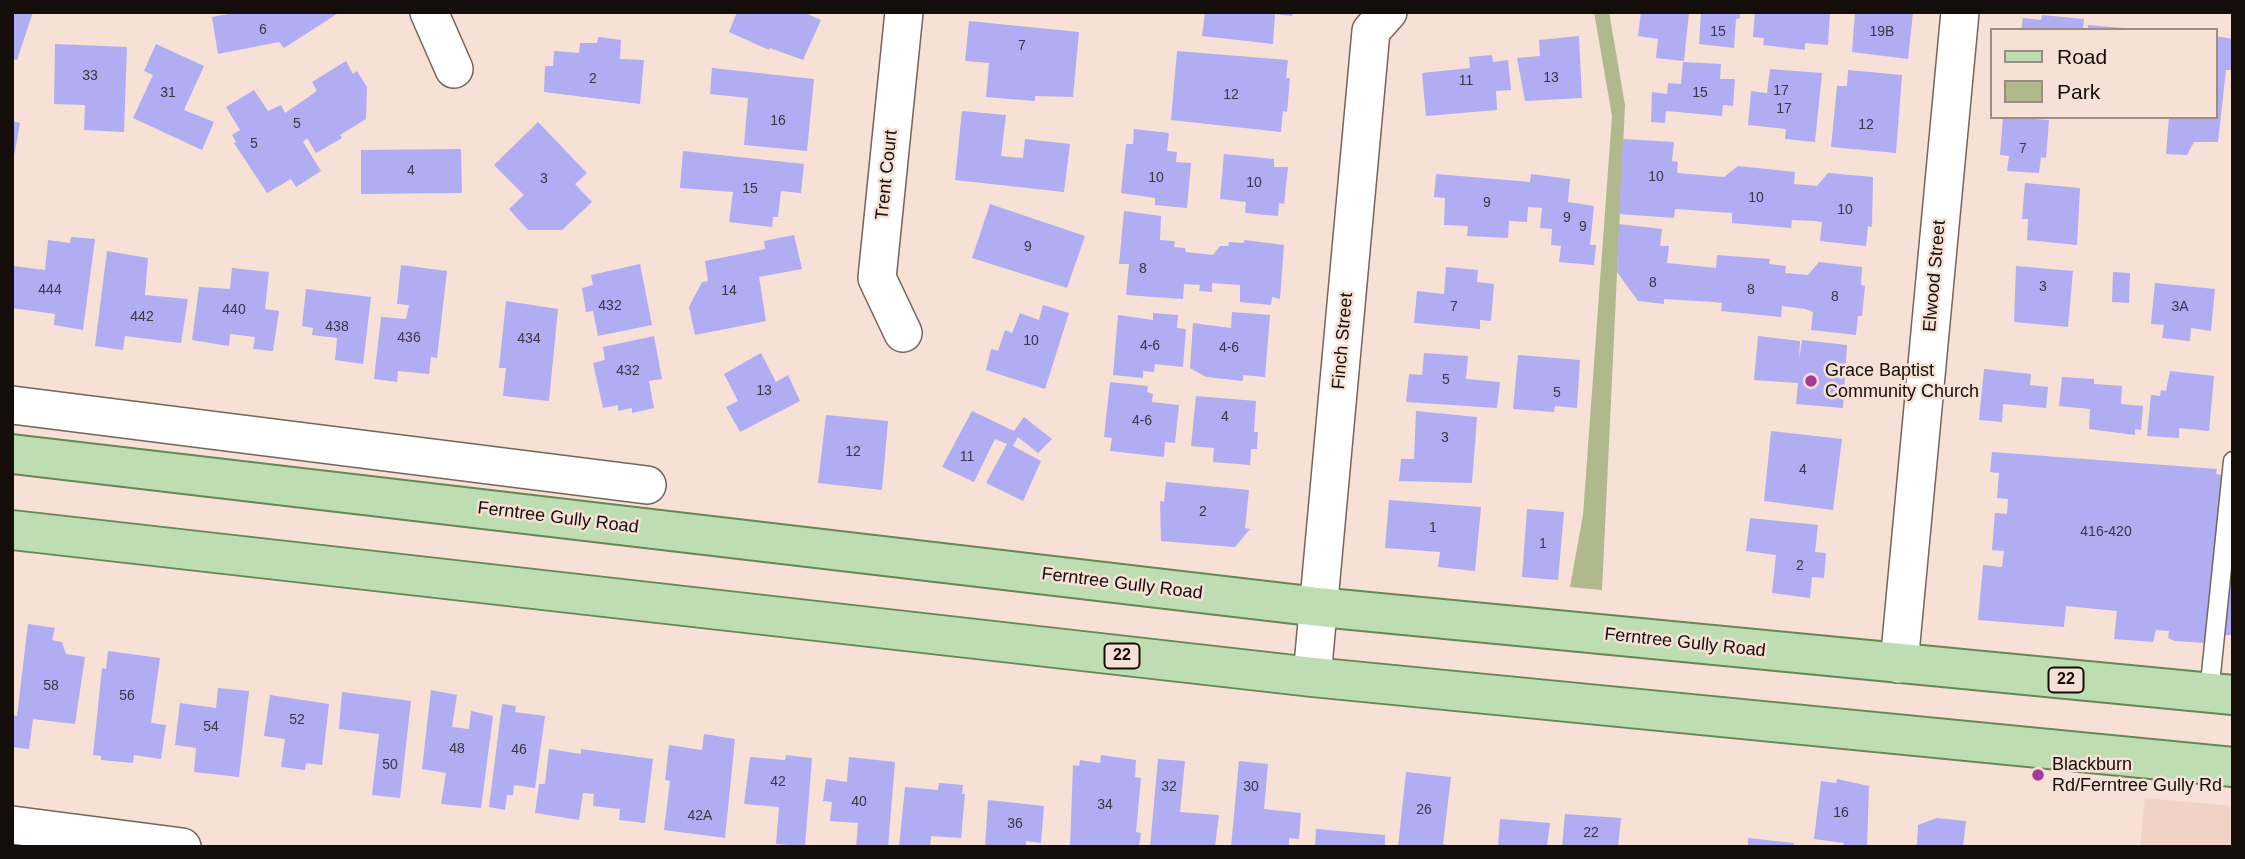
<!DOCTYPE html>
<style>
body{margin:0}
#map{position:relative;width:2245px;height:859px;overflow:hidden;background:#f7e0d5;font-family:Arial,sans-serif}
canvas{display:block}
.frame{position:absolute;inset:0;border:14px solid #140d09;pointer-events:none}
.legend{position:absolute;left:1990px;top:28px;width:228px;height:91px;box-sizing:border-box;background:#f7e0d5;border:2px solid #9c8c83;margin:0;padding:9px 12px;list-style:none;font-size:21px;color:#140d09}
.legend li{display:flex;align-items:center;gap:14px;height:35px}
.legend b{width:35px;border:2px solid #9c8c83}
</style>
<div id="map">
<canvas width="2245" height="859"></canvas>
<div class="frame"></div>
<ul class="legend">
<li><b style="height:9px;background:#beddb2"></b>Road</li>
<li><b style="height:19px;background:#afb98c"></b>Park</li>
</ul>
</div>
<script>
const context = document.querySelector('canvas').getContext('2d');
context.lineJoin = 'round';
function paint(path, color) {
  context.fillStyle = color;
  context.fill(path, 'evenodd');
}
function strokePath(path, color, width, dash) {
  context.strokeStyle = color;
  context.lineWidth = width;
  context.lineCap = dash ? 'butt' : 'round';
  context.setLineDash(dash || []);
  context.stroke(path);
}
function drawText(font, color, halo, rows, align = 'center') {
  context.font = font + ' Arial,sans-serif';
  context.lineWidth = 5;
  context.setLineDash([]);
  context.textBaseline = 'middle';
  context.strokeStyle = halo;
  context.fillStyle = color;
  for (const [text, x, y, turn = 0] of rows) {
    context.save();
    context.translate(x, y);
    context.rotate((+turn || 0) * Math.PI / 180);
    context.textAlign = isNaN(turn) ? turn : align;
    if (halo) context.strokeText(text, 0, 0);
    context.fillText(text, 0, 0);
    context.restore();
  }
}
const built = new Path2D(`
 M2145,798l88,8v41h-93z`);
const green = new Path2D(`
 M1594,12h15l16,93 -23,485 -32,-3 13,-72 29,-399z`);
const building = new Path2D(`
 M12,12h21l-16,48 -5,-1z
 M239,12h101l-56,36 -5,-6 -61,12 -6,-37z
 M737,12h66l18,8 -18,40 -33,-12 -1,2 -40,-18z
 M1205,12h88l-1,4 -17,-2 -2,30 -71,-8z
 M1641,12h48l-5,49 -28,-3 2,-19 -20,-3z
 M1701,12h39v6l-4,1 -2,29 -35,-4z
 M1755,12h75l-2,33 -23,-2v7l-42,-5 1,-7 -11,-1z
 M1855,12h58l-5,47 -56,-7z
 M2042,15l42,4 -1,11h-62l2,-12 18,2z
 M969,21l110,11 -6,65 -38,-1v5l-49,-4 3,-34 -24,-2z
 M2088,25l36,3v2h-36z
 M1579,36l3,62 -57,3 -8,-43 23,-2 -1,-16z
 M2215,36l18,3v31h-7l-8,72h-24l-7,13 -21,-1 3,-37h46z
 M598,37l23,3 -1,19 24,1 -4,44 -96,-12 1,-26h8l1,-15 25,2 1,-10h17z
 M55,44l72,3 -3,85 -40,-2 1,-25 -31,-1z
 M156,44l48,22 -20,44 30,12 -12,28 -69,-32 20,-43 -9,-4z
 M1177,51l111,9 -2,18h4l-3,34 -4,-1 -2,21 -110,-12z
 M1492,55l1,7 15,-2 3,30 -15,1 1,19 -71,6 -4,-43 48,-5 -1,-11z
 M346,61l7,13 4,-3 10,16 -1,32 -26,16 2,3 -26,15 -9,-15 -4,4 18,29 -25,16 -5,-8 -24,14 -33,-50 2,-1 -4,-7 8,-5 -14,-23 28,-17 14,21 13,-6 4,8 32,-22 -5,-9z
 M1683,62l38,2 -1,15h15l-2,27 -10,-1 -1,11 -56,-5 -1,12 -14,-1 1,-30 15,2 1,-11 13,1z
 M712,68l102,11 -7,72 -63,-6 4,-47 -38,-4z
 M1770,69l52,4 -7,69 -30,-3 1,-10 -38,-4 3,-34 16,2z
 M1848,70l54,5 -6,78 -65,-6 6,-61h10z
 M962,111l44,4 -5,41 22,2 2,-19 45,5 -6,48 -109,-12z
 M2003,117l46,3 -3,38 -5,-1 -2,16 -32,-2 2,-15 -9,-1z
 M12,121l8,2 -6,33h-2z
 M538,122l49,51 -12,11 17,18 -30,28h-34l-19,-21 15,-14 -30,-30z
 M1134,129l35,4 -2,18 10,1 -1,10 15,1 -4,45 -32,-3v-7l-34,-5 5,-49h7z
 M1623,139l51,3 -2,19 6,1 -1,11 47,4 14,-11 57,6 -1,12 23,2 11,-13 45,4 -1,50 -4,-1 -2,20 -46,-5 2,-19 -7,-1 -23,-1 -1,8 -59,-5v-10l-57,-4 -1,9 -55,-4z
 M461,149l1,44 -101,1v-44z
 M683,151l121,13 -3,29 -20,-2 -3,26h-5l-1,10 -43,-5 4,-30 -53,-4z
 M1224,154l50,5v8h14l-4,37 -5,-1 -1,13 -33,-3 1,-11 -26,-3z
 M1436,174l94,8 1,-8 39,5 -2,23 26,4 -4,39h6l-2,20 -35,-3 2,-16 -10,-1 1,-16 -12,-1 2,-20 -14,-1 -1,15 -18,-1 -1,17 -41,-2 1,-10 -24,-1 1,-27 -11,-1z
 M2025,183l55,5 -3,57 -50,-5 1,-21h-6z
 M990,204l95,32 -18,52 -95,-30z
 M1124,211l37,5 -1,24 15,1 -1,6 11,1 1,4 27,3 7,-9h8l1,-4 15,1v-3l40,5 -4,54 -8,-2 -1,8 -31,-3v-17l-28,-2v9l-13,-1 1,-6 -16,-1 -1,15 -57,-4 3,-31h-10z
 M1619,224l43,5 -2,17h9l-2,17 49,5 1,-13 53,4 -1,5 17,2 -1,7 23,2 11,-13 43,5 -1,18 4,1 -3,30h-4l-2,19 -45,-5 2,-18 -8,-3 -23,-3 -1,11 -60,-6 1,-8 -9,-1 -49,-3v5l-26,-3 -21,-29z
 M794,235l8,34 -43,8 7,44 -71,14 -6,-28 13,-25 6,-1 -3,-20 60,-12 -1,-8z
 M71,237l24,2 -12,91 -29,-5 1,-11 -43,-6 1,-42 32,4 3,-30 22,3z
 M107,251l41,7 -3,37 43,4 -7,44 -56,-7 -2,14 -28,-4z
 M640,264l12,61 -54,11 -5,-25 -7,1 -4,-24 11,-3 -2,-10z
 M401,265l46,6 -10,87 -6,-1 -2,17 -31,-3 -1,11 -23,-3 7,-62 25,2 3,-14 -12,-1z
 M2016,266l57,5 -5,56 -54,-5z
 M1446,267l32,3 -1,12 17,2 -3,37 -11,-1v9l-66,-6 3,-32 27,3z
 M232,268l37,4 -4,37 14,2 -6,40 -20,-2 2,-12 -25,-3 -1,12 -37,-6 7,-53 31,2z
 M2113,272l17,1 -1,30 -17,-1z
 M2155,283l60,6 -4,42 -20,-3 -1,13 -28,-3 2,-13 -13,-1z
 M306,289l65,8 -8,67 -28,-4 2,-22 -25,-3 1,-7 -11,-2z
 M506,301l52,8 -9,92 -46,-5 3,-28h-7z
 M1043,305l26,8 -24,76 -59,-19 5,-21 7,2 7,-21 7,3 8,-20 19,7z
 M1232,312l38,3 -5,62 -22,-2v6l-37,-4 -16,-9 3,-45 38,5z
 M1153,313l25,2 -1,13 9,1 -3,38 -28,-3 -1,8 -11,-1v7l-30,-3 5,-60 35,5z
 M654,336l8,43 -13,2 5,27 -22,5v-5l-14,3v-6l-15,3 -10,-45 12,-3 -2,-13z
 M1758,336l42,5 -1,19 3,-20 45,5 -4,63 -47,-4 2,-21 -44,-3z
 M761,353l15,29 12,-7 12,26 -60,31 -14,-25 12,-6 -14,-27z
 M1424,353l44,3 -2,23 34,3 -3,26 -91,-6 3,-28 13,1z
 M1518,355l62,5 -3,48 -22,-2 -1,6 -41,-3z
 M1984,369l47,5 -1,11 18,2 -2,21 -43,-4 -1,18 -23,-2z
 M2170,371l44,5 -5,55 -30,-3v10l-32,-2 4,-41 9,1 1,-6 5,1z
 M2062,377l32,2v5l28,2 -1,18 22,2 -2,24 -6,-1v6l-46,-6 1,-20 -31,-3z
 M1110,382l38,4 -1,6 6,2 -1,8 27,3 -4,38 -10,-1 -1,15 -54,-6 2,-13 -8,-1z
 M1196,396l60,5 -2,31h4l-1,17h-6l-1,16 -37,-3 1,-14 -23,-2z
 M972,411l42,20 10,-14 28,22 -14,14 -20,-16 -5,9 28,15 -18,40 -37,-18 21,-39 -12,-5 -21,43 -32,-15z
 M1416,411l61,6 -5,66 -73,-2 2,-22h13z
 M826,415l62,6 -6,69 -64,-7z
 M1771,431l71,8 -9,71 -69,-9z
 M1992,452l225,17 -1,5 7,1 -17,168 -31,-2 -7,-3 1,-7 -13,-1 -3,12 -39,-3 3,-28 -51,-5 -2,21 -86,-7 5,-55 19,2 2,-16 -12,-1 3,-37 12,1 1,-15 -11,-1 2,-25 -9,-1z
 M1166,482l83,8 -4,38 5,1 -15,18 -74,-6 -1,-40 4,1z
 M1389,500l92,7 -6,64 -37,-4 2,-15 -55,-4z
 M1527,509l37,3 -6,68 -36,-3z
 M1750,518l68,7 -3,27 11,1 -2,25 -12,-1 -2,21 -38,-5 4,-38 -30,-4z
 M2231,565l2,1v69h-9z
 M28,624l27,4 -3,12 10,2 4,12 19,3 -10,67 -42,-5 -4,30 -17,-2v-32l5,1z
 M108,651l52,7 -9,65 15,2 -5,34 -27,-4 -1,8 -32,-3v-4l-8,-1 9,-87 4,1z
 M218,688l31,3 -10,86 -45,-5 2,-24 -21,-3 5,-42 36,5z
 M431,690l26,5 -5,32 17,2 2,-18 22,5 -12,92 -40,-4 5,-31 -24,-4z
 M342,692l69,9 -11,97 -28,-3 7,-61 -40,-5z
 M270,695l59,9 -7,61 -16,-2 -1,7 -24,-3 4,-28 -21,-3z
 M502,704l14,2 -1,6 30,4 -10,72 -21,-3 -1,10h-6l-2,15 -16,-3z
 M704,734l31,5 -10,99 -61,-8 6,-49 -5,-1 4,-35 33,5z
 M549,749l32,5v-5l72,10 -8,64 -26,-3 1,-11 -27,-3 1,-12 -11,-1 -4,27 -44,-7 4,-29h6z
 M786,755l26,3 -7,88 -29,-2 3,-37 -35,-3 6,-47 35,3z
 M1101,755l35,5 -1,17 6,1 -5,54 5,1 -2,14h-69l3,-82 6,1 1,-6 20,3z
 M849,757l46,5 -7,85h-32l2,-24 -28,-2 2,-19 -9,-1 3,-22 21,3z
 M1158,759l27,2 -5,51 39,3 -4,32h-65z
 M1239,761l29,3 -4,45 37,4 -2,26 -10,-1v9h-58z
 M1406,772l45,5 -8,67 12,3h-57z
 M1837,779l32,7 -2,61h-24l1,-4 -30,-4 7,-58 15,2z
 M939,783l24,2 -1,9h3l-4,44 -30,-2 -1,11h-31l6,-60 33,3z
 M988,800l56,6 -3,37 -15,-2v6h-41z
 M1565,814l56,4 -3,29h-56z
 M1937,818l29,3 -3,26h-49l3,-3 1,-19z
 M1500,819l50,4 -3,24h-49z
 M1316,829l69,6v12h-70z
 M1748,838l46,5v4h-46z`);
const lane = new Path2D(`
 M2209,693l24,-232`);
const street = new Path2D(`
 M429,12l25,57
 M903,333l-26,-55 27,-266
 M12,405l635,80
 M1899,664l61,-652
 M1312,677l59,-646 17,-19
 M12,825l170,22`);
const primary = new Path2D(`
 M12,454l1307,153 914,88
 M12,530l1300,147 921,90`);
const markers = [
 [1811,381,7,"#a43a9c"],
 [2038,775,7,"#a43a9c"]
];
const numberNames = [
 ["6",263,30],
 ["15",1718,32],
 ["19B",1882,32],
 ["7",1022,46],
 ["33",90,76],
 ["13",1551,78],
 ["2",593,79],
 ["11",1466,81],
 ["17",1781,91],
 ["31",168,93],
 ["15",1700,93],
 ["12",1231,95],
 ["17",1784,109],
 ["16",778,121],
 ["5",297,124],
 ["12",1866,125],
 ["5",254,144],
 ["7",2023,149],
 ["4",411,171],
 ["10",1656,177],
 ["10",1156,178],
 ["3",544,179],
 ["10",1254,183],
 ["15",750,189],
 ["10",1756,198],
 ["9",1487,203],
 ["10",1845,210],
 ["9",1567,218],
 ["9",1583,227],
 ["9",1028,247],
 ["8",1143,269],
 ["8",1653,283],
 ["3",2043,287],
 ["444",50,290],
 ["8",1751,290],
 ["14",729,291],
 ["8",1835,297],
 ["432",610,306],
 ["7",1454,307],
 ["3A",2180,307],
 ["440",234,310],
 ["442",142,317],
 ["438",337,327],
 ["436",409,338],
 ["434",529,339],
 ["10",1031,341],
 ["4-6",1150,346],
 ["4-6",1229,348],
 ["432",628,371],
 ["5",1446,380],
 ["13",764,391],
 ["5",1557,393],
 ["4",1225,417],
 ["4-6",1142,421],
 ["3",1445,438],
 ["12",853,452],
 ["11",967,457],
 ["4",1803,470],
 ["2",1203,512],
 ["1",1433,528],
 ["416-420",2106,532],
 ["1",1543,544],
 ["2",1800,566],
 ["58",51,686],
 ["56",127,696],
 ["52",297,720],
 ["54",211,727],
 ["48",457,749],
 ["46",519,750],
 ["50",390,765],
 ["42",778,782],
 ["32",1169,787],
 ["30",1251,787],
 ["40",859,802],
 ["34",1105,805],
 ["26",1424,810],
 ["16",1841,813],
 ["42A",700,816],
 ["36",1015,824],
 ["22",1591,833]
];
const shields = [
 [1122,656,35],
 [2066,680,35]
];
const shieldNames = [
 ["22",1122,656],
 ["22",2066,680]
];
const streetNames = [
 ["Trent Court",887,175,-84],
 ["Elwood Street",1935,276,-85],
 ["Finch Street",1343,341,-85],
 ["Ferntree Gully Road",558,518,7],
 ["Ferntree Gully Road",1122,584,7],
 ["Ferntree Gully Road",1685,643,6]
];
const poiNames = [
 ["Grace Baptist",1825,371],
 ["Community Church",1825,392],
 ["Blackburn",2052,765],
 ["Rd/Ferntree Gully Rd",2052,786]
];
paint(built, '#f0d3c5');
paint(green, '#afb98c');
paint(building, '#b0adf3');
strokePath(lane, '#76635a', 21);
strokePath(street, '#76635a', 40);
strokePath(primary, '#678655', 42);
strokePath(lane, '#fff', 18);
strokePath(street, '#fff', 37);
strokePath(primary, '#beddb2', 38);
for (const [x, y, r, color] of markers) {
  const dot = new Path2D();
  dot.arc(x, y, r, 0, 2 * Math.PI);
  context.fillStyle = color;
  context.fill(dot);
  strokePath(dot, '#f7e0d5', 2.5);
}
drawText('14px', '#3b3544', null, numberNames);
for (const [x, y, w] of shields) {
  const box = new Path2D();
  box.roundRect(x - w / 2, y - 12.5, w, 25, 5);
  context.fillStyle = '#f7e0d5';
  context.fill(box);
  strokePath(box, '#140d09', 2);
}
drawText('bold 16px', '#140d09', null, shieldNames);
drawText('18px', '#140d09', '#f7e0d5', streetNames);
drawText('18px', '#140d09', '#f7e0d5', poiNames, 'left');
</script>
